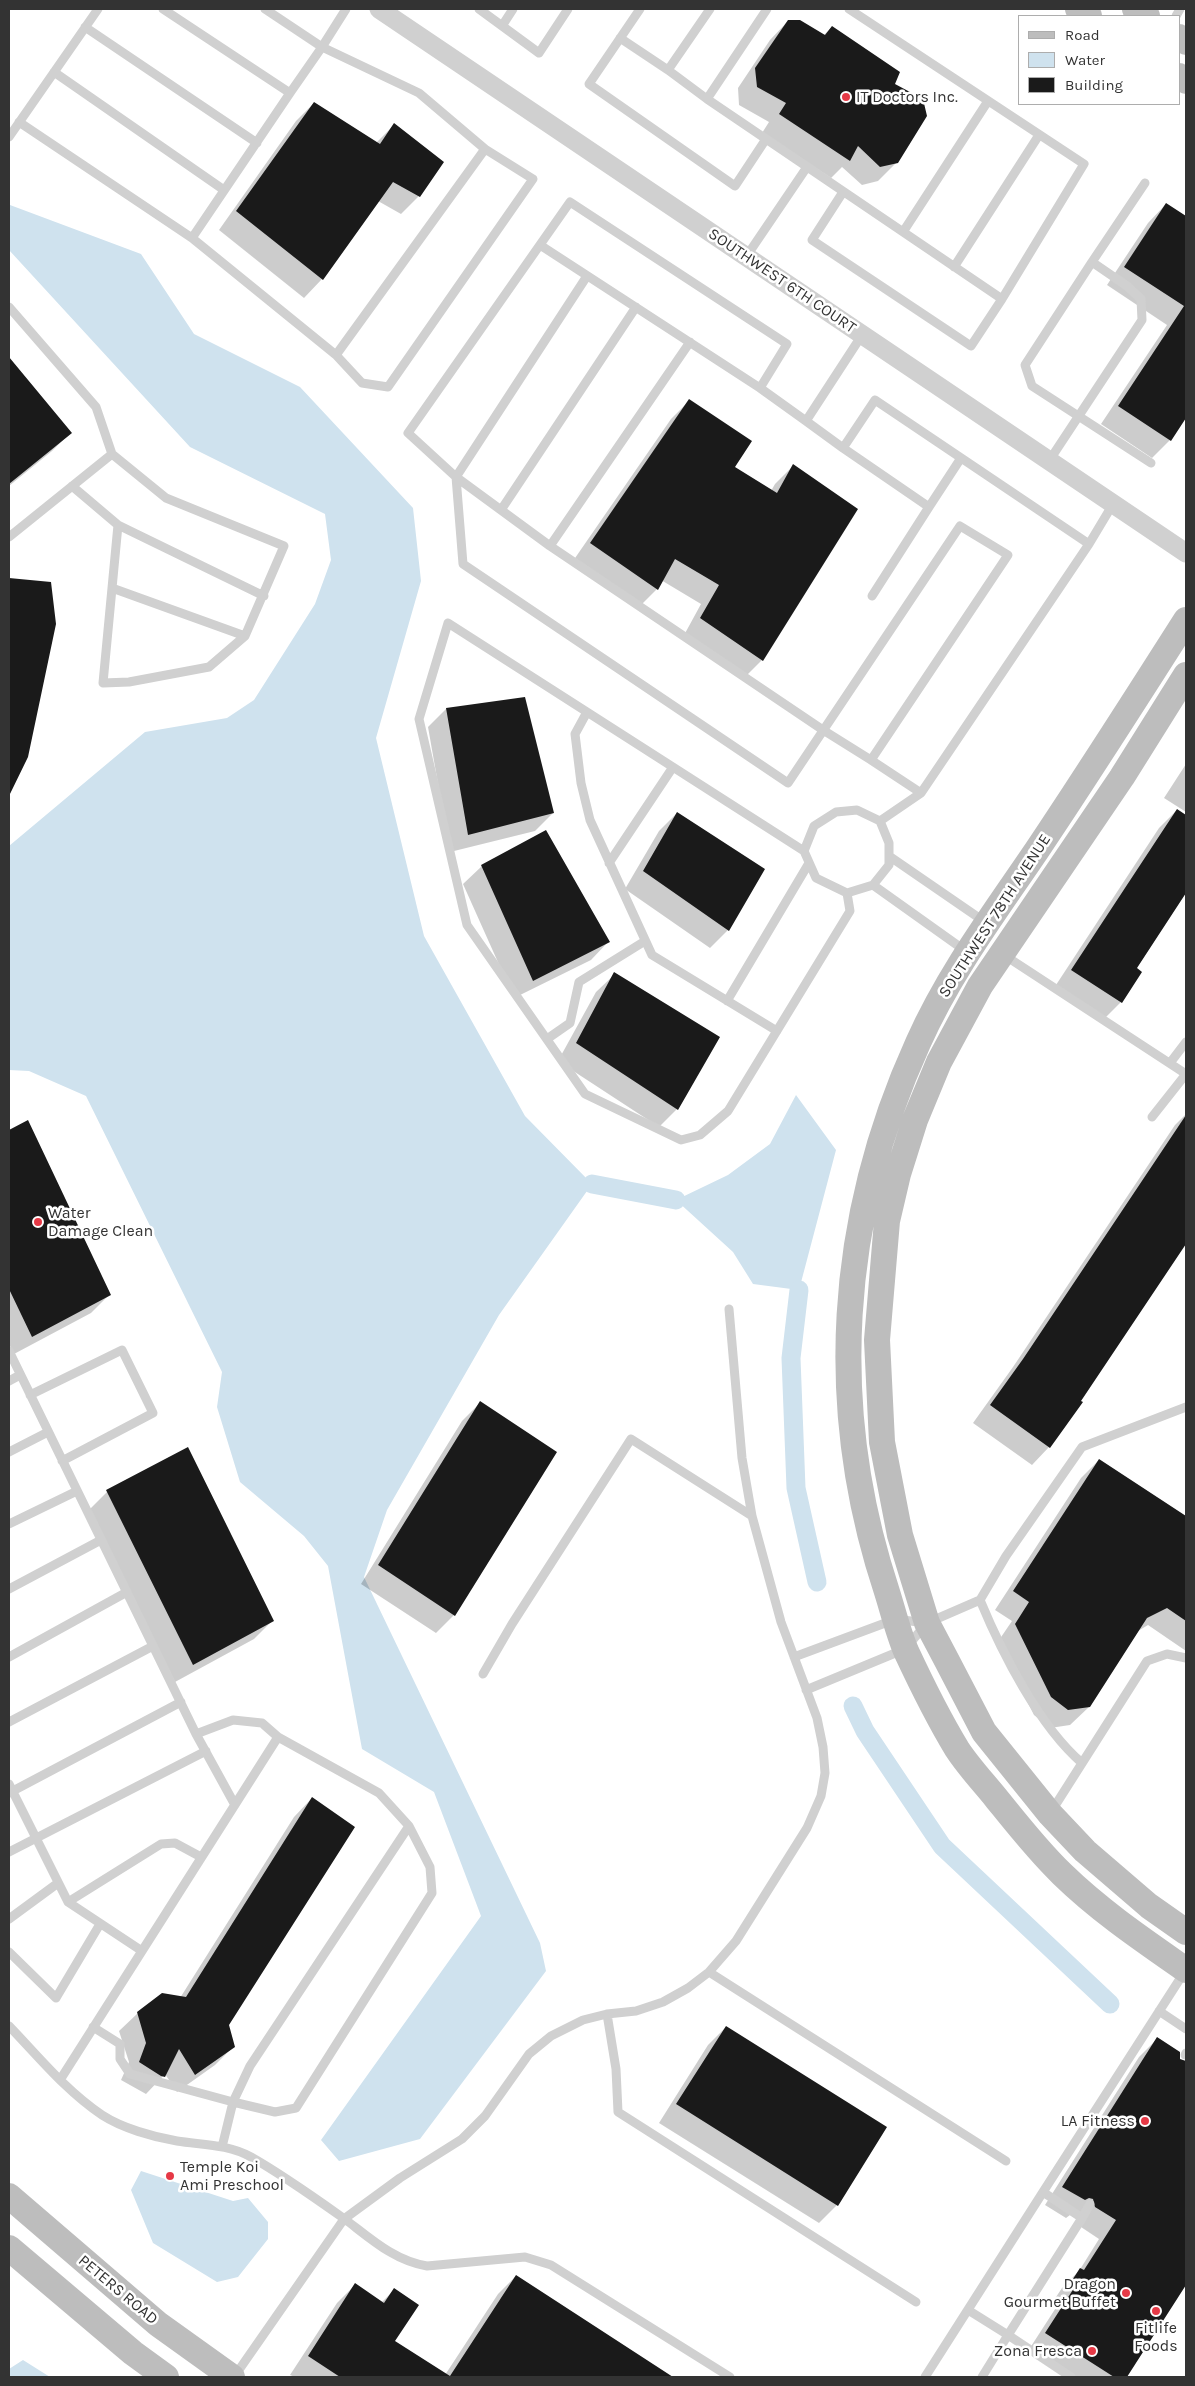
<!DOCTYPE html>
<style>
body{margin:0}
#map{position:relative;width:1195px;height:2386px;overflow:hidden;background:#fff;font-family:Karla,sans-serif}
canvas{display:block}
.frame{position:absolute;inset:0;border:10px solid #333;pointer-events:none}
.legend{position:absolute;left:1018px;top:15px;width:162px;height:90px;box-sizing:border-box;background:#fff;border:1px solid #adadad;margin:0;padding:6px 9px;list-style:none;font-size:15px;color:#333}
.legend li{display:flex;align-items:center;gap:10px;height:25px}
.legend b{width:25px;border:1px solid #adadad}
</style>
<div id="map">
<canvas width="1195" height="2386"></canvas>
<div class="frame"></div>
<ul class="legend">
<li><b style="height:6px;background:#bdbdbd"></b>Road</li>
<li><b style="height:14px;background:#cfe2ee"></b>Water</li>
<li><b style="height:14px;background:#1a1a1a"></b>Building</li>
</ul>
</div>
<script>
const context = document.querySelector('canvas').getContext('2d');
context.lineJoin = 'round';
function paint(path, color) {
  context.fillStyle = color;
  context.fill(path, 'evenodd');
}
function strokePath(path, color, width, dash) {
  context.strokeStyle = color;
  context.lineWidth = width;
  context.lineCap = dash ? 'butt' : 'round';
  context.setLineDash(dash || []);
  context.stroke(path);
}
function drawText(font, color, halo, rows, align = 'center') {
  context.font = font + ' Karla,sans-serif';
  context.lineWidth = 5;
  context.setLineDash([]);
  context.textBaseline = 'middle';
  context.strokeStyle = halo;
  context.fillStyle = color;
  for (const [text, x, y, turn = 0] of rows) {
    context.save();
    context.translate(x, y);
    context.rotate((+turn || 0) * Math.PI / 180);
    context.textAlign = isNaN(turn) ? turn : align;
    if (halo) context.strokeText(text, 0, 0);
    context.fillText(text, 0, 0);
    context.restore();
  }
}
const water = new Path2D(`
 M10,205l131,49 53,80 106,53 113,121 8,73 -45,157 48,198 101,180 67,68 -93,131 -112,195 -23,67 176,366 6,28 -126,168 -81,22 -18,-21 160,-224 -47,-124 -72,-43 -34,-183 -24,-30 -64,-54 -23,-75 5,-35 -136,-276 -57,-25 -20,-1v-224l136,-114 82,-14 27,-18 61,-96 16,-44 -6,-46 -135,-67 -181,-197z
 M796,1095l40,55 -37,140 -46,-6 -20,-32 -57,-52 52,-25 42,-31z
 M141,2171l92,30 15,-3 20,24v17l-30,38 -21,5 -64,-39 -22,-53z
 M23,2360l27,17h-41v-8z`);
const shadow = new Path2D(`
 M788,21l36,14 8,-8 61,57 4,78 -19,19 -16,4 -20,-18 -11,11 -69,-45 7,-11 -30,-17 -1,-17 32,-48z
 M314,103l62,40 18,-18 25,71 -18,18 -23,-13 -56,78 -18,19 -85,-68 77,-109z
 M1166,204l20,14v198l-16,24 -18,18 -51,-34 66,-99 -60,-40 41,-62z
 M9,359l61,74 -18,18 -43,35z
 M689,401l44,66 38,24 4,-7 18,-18 -31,194 -18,18 -61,-41 18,-33 -40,-24 -4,9 -18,18 -66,-46 98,-142z
 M9,580l41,3 -23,174 -18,36z
 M524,698l29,115 -18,18 -85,21 -22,-125 18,-18z
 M1186,764v48l-22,-14z
 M1177,810l9,6v76l-50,77 4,3 -19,30 -18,18 -49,-32 105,-160z
 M677,813l51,117 -18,18 -85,-59 34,-58z
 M482,866l127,75 -18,19 -77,38 -51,-114z
 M615,974l62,135 -18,18 -101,-66 38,-69z
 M1186,1114v127l-137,206 -17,18 -59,-42 40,-56 162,-242z
 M27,1122l82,173 -18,18 -77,41 -5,-10v-212z
 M481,1402l-27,213 -18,18 -75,-49 101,-163z
 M1099,1460l87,57v134l-38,-26 -10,6 -49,76 -19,18 -20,3 -16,-13 -37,-72 15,-22 -17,-11 86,-132z
 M107,1492l165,129 -18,18 -79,43 -86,-172z
 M312,1798l-84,226 6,22 -19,19 -38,27 -12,-18 -19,20 -25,-14 8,-18 -10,-31 19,-18 42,-15 114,-181z
 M726,2027l111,178 -18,18 -160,-100 49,-78z
 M1157,2039l24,22 5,1v219l-61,96h-57l-40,-26 31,-48 -5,-3 8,-12 17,-17 20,-32 -21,-14 -2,-8 -6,-2 -4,3 -21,-13 94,-148z
 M516,2276l155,101h-376l-5,-2 47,-72 18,-18 27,17 12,-12 -1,51 52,34 53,-81z`);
const canal = new Path2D(`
 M592,1184l84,16
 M799,1290l-8,68 5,130 21,94
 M853,1706l12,25 77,115 168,158`);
const building = new Path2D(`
 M788,20h12l25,15 7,-9 68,46 -5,12 28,15 4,17 -29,47 -18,4 -22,-21 -8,15 -71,-47 7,-11 -29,-16 -2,-19z
 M314,102l66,42 14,-21 50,39 -24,35 -27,-15 -70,98 -87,-69z
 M1166,203l20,13v202l-15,23 -53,-35 66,-100 -60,-39z
 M9,357l63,76 -63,51z
 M689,399l63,42 -17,26 42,26 16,-29 65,45 -95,152 -63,-43 19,-33 -44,-26 -17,31 -68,-47z
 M9,578l42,4 5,42 -28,133 -19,39z
 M525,697l29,116 -86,22 -22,-127z
 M1177,809l9,6v78l-49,75 5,4 -20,31 -51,-33z
 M677,812l88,57 -36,62 -86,-60z
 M546,830l64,112 -77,39 -52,-116z
 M614,972l106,65 -42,73 -102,-67z
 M1186,1115v129l-105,157 2,1 -33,46 -60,-43 33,-46z
 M28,1120l83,175 -79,42 -23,-48v-159z
 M480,1401l77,51 -102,164 -77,-51z
 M188,1447l86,174 -81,44 -87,-175z
 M1099,1459l87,57v105l-19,-13 -20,10 -57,89 -22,3 -17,-13 -36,-73 14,-22 -16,-11z
 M312,1797l43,30 -126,198 6,22 -40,28 -16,-26 -14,28 -4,-1 -22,-14 7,-19 -9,-31 25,-19 24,4z
 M726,2026l161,101 -49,79 -162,-102z
 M1157,2037l23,15v7l6,2v224l-59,92h-13l-69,-44 31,-48 -5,-3 9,-14 4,2 32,-50 -21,-13 -2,-8 -4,-1 -4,2 -23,-13z
 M516,2275l157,102h-333l-32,-21 47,-73 29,20 10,-15 25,17 -24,36 55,35z`);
const lane = new Path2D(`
 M163,9l127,84 32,-46 97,46 66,56 -149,206 -144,-117
 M265,9l57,38 24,-38
 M479,9l60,44 29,-44
 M640,9l-51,75 146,102 31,-47
 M767,9l-60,90 295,200 82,-135 -235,-155
 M1176,16l4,-7
 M502,26l11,-17
 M85,27l172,116
 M620,38l48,32
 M54,72l170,118
 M707,99l-39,-29 42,-61
 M19,122l173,116 98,-145
 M9,137l89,-128
 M843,192l-31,48 159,106 31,-47
 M903,232l85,-131
 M540,245l220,143
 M746,257l61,-90
 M1092,262l-67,103 7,21 119,77
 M954,267l85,-132
 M587,276l-131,201 94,69 273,184 48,30
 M9,307l87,100 16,47 54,44 118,48 -39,90 -36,31 -80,15 -26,1 15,-158 -46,-39
 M862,335l-56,86 37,27 32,-48 214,144 24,-40
 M336,355l26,28 26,4 145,-208 -48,-30
 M806,421l-46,-33 27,-44 -217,-142 -162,231 48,44 7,87 325,219 172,-257 48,29 -137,205 50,33 168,-249
 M843,448l86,59 32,-49
 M1049,461l93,-141 -1,-21 -14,-13 -35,-24 53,-79
 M501,510l135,-203
 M118,525l146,71
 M9,537l103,-83
 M550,546l140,-204
 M112,588l133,48
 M872,596l57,-89
 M587,712l217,139
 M880,821l9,22v22l-16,20 -26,8 -31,-15 -12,-27 10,-25 22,-14 21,-2 23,11 41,-28
 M889,856l96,66
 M609,863l64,-96
 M873,885l94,67
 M1004,955l182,119
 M727,1001l82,-138
 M777,1031l-125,-76 -62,-135 -9,-37 -6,-49 12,-22 -139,-89 -29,96 48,206 118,169 96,46 19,-5 28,-24 122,-200 -3,-18
 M547,1039l23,-16 9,-41 66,-41
 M1170,1063l16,-21
 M1152,1117l34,-43
 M9,1351l187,383 37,-14 29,3 16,14 -218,343
 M9,1381l11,-6
 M30,1395l92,-45 31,63 -91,48
 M9,1452l39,-20
 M9,1524l68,-33
 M9,1589l92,-49
 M980,1600c22,53 59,126 102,163
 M9,1657l118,-65
 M794,1657l102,-38 29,4
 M483,1674l29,-50 119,-185 121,77
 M806,1690l99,-41 22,-26 53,-23 26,-44 76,-109 104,-40
 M9,1722l144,-76
 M196,1734l39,71
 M9,1784l59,118 74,49
 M9,1793l172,-91
 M1051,1812l96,-151 20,-7 19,4
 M9,1852l197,-101
 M68,1902l93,-58 14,-1 26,14
 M9,1919l49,-36
 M9,1952l47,46 44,-74
 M709,1972l297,189
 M1159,2011l27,18
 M607,2014l9,55 2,43 298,190
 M9,2026c29,30 57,65 93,89 20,13 51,22 75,26 25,4 51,3 74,16 32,18 64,41 95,63 25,19 49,41 81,46l98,-9 26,8 179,112
 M93,2027l27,17v15l10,15 103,28 17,-36 159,-240
 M1185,2055l1,-2
 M222,2147l11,-45 42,10 21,-4 136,-215 -2,-26 -21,-41 -30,-33 -101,-56
 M1043,2192l142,-221
 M1082,2218l8,-14
 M234,2377l110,-158 56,-41 62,-39 23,-23 44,-62 22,-18 32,-16 24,-6 29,-3 27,-9 25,-14 21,-16 27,-31 71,-113 14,-32 4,-23 -2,-26 -6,-29 -36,-96 -29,-106 -10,-58 -13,-149
 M925,2377l118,-185 39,26 -74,117 -40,-25
 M982,2377l26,-42 63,42`);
const street = new Path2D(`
 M379,9l807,544`);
const secondary = new Path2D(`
 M1078,9l11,7
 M1135,9l12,7
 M1179,37l7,5
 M1179,76l7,5
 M1186,620c-49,77 -98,154 -149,230 -42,62 -88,123 -119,193 -80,176 -92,365 -31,549 6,19 11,40 19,59 14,30 34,70 51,98 11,17 26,33 39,49 21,26 42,53 66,76 38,37 81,66 124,96
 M1186,675l-64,102 -142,209 -41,76 -24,58 -17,54 -11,47 -10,119 5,102 18,93 27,88 19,36 38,73 66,82 35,37 64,55 37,26
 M9,2196l149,128 74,53
 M9,2248l124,105 33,24`);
const markers = [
 [846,97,5,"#e63946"],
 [38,1222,5,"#e63946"],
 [1145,2121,5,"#e63946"],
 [170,2176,5,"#e63946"],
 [1126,2293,5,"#e63946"],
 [1156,2311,5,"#e63946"],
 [1092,2351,5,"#e63946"]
];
const poiNames = [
 ["IT Doctors Inc.",856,97],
 ["Water",48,1213],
 ["Damage Clean",48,1231],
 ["LA Fitness",1135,2121,"right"],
 ["Temple Koi",180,2167],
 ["Ami Preschool",180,2185],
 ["Dragon",1116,2284,"right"],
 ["Gourmet Buffet",1116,2302,"right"],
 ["Fitlife",1156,2328,"center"],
 ["Foods",1156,2346,"center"],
 ["Zona Fresca",1082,2351,"right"]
];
const streetNames = [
 ["SOUTHWEST 6TH COURT",782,281,34],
 ["SOUTHWEST 78TH AVENUE",995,916,-57],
 ["PETERS ROAD",118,2290,40]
];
paint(water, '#cfe2ee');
paint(shadow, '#0003');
strokePath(canal, '#cfe2ee', 19);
paint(building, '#1a1a1a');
strokePath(lane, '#d0d0d0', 9);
strokePath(street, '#d0d0d0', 19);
strokePath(secondary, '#bdbdbd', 26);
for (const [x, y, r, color] of markers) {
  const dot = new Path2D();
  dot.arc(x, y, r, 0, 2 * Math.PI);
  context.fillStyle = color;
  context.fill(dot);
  strokePath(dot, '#fff', 2);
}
drawText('16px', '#333', '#fff', poiNames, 'left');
drawText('16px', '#333', '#fff', streetNames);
</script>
